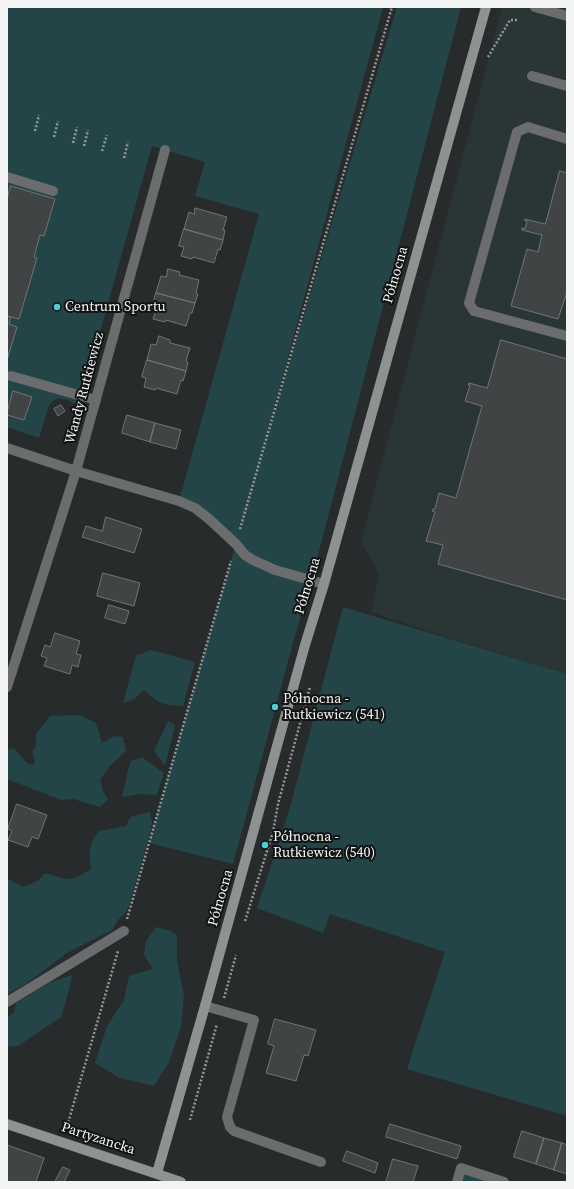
<!DOCTYPE html>
<meta charset="utf-8">
<style>
body{margin:0}
#map{position:relative;width:574px;height:1189px;overflow:hidden;background:#282b2b;font-family:"Source Serif 4",serif}
canvas{display:block}
.frame{position:absolute;inset:0;border:8px solid #f3f5f5;pointer-events:none}
</style>
<div id="map">
<canvas width="574" height="1189"></canvas>
<div class="frame"></div>
</div>
<script>
const context = document.querySelector('canvas').getContext('2d');
context.lineJoin = 'round';
function paint(path, color) {
  context.fillStyle = color;
  context.fill(path, 'evenodd');
}
function strokePath(path, color, width, dash) {
  context.strokeStyle = color;
  context.lineWidth = width;
  context.lineCap = dash ? 'butt' : 'round';
  context.setLineDash(dash || []);
  context.stroke(path);
}
function drawText(font, color, halo, rows, align = 'center') {
  context.font = font + ' "Source Serif 4",serif';
  context.lineWidth = 4;
  context.setLineDash([]);
  context.textBaseline = 'middle';
  context.strokeStyle = halo;
  context.fillStyle = color;
  for (const [text, x, y, turn = 0] of rows) {
    context.save();
    context.translate(x, y);
    context.rotate((+turn || 0) * Math.PI / 180);
    context.textAlign = isNaN(turn) ? turn : align;
    if (halo) context.strokeText(text, 0, 0);
    context.fillText(text, 0, 0);
    context.restore();
  }
}
const built = new Path2D(`
 M502,7h65v667l-134,-41 -62,-21 8,-37 -18,-34z`);
const green = new Path2D(`
 M7,7h376l-124,457 138,-457h64l-148,567 -20,69 -60,221 -84,-21 87,-299 -57,-43 80,-287 -64,-18 10,-34 -53,-16 -73,261c-10,-7 -21,-14 -30,-2l-10,33 -32,-11z
 M343,607l224,67v442l-160,-47 38,-117 -115,-38 -7,19 -66,-25 32,-97z
 M151,650l44,12 -12,44c-20,-1 -25,-3 -39,-16l-11,10 -10,3 13,-47z
 M80,715l16,8 6,20 12,-7 9,1 3,14 -17,16 -9,13 3,11 5,8 -8,8 -27,-8 -12,1 -54,-21v-29l7,-2 13,15 7,2 1,-5 -3,-8 4,-6v-12l14,-18z
 M168,721l7,4 -10,41 -11,-15z
 M142,757l22,16 -7,22 -17,-1 -18,3 6,-27 3,-9z
 M150,812l2,11 -5,21 -18,61 -3,7 -8,8 -6,10 -45,23 -37,28 -23,14v-117l15,9 16,-6 7,-8c24,7 23,10 46,-4 -2,-17 -3,-23 8,-38l27,-5 4,-9z
 M156,927l15,4 6,4v25l7,37 -3,30 -12,35 -15,24 -34,-8 -25,-15 12,-37 17,-26 5,-24 24,-7 -9,-14 2,-14z
 M72,975l-3,15 -8,27 -43,29 -11,1v-30l7,-4 2,-10 33,-20z
 M461,1168l43,14h-47z`);
const building = new Path2D(`
 M560,171l7,2v119l-9,27 -47,-13 16,-57 11,3 4,-17 -20,-5v-2l3,1 2,-8 -3,-1 1,-1 20,5z
 M11,186l44,13 -11,37 -4,-1 -6,22 3,1 -18,61 -12,-3v-117z
 M195,208l32,9 -4,13h2l-2,10 -39,-11 5,-17 5,2z
 M184,229l39,11 -3,10 -2,-1 -4,14 -21,-6 -1,2 -11,-3 3,-9 -5,-1z
 M168,269l12,3 -1,3 20,5 -3,13 2,1 -3,9 -39,-10 5,-17 5,1z
 M156,293l39,10 -3,10h-2l-4,13 -20,-6 -1,2 -12,-3 3,-9 -4,-1z
 M7,316l4,1 -2,7 8,3 -10,33z
 M159,336l11,4v3l20,5 -4,13 2,1 -2,9 -39,-11 4,-16 5,1z
 M501,340l66,19v241l-129,-36 5,-19 -17,-4 9,-29 -3,-1 1,-2h2l4,-16 17,5 26,-92 -17,-5 5,-16h-2l1,-2 18,5z
 M147,360l39,11 -3,10 -2,-1 -4,14 -21,-6 -1,2 -11,-3 2,-9 -4,-1z
 M13,391l19,6 -8,23 -17,-5z
 M61,405l4,6 -7,5 -4,-7z
 M127,415l28,8 -5,19 -28,-9z
 M155,423l26,7 -5,19 -26,-7z
 M106,517l36,12 -8,24 -52,-16 4,-11 16,5z
 M103,573l37,10 -6,23 -37,-10z
 M109,605l20,6 -4,13 -20,-6z
 M55,633l25,8 -4,13 5,1 -3,12 -6,-2 -2,9 -26,-8 3,-8 -6,-2 4,-11 5,2z
 M17,804l30,11 -9,24 -6,-2 -4,10 -20,-7 4,-9 -4,-2z
 M275,1019l41,11 -8,26 -4,-1 -8,26 -30,-8 8,-27 -6,-2z
 M390,1124l71,22 -4,13 -71,-22z
 M522,1131l22,7 -8,26 -22,-7z
 M544,1138l18,5 -8,27 -18,-6z
 M562,1143l5,2v29l-13,-4z
 M7,1145l37,13 -8,24h-29z
 M347,1151l31,12 -3,10 -32,-12z
 M393,1159l25,7 -5,16h-27z
 M63,1167l7,3 -6,12h-9z`);
const path = new Path2D(`
 M488,57l22,-37h8
 M35,131l4,-16
 M54,137l4,-16
 M73,143l4,-16
 M84,146l4,-16
 M102,151l5,-16
 M124,158l4,-16
 M240,529l152,-522
 M127,919l104,-358
 M245,921l28,-89 5,-28 32,-117
 M224,998l12,-43
 M190,1120l27,-96
 M66,1130l52,-179`);
const lane = new Path2D(`
 M532,76l35,10
 M567,139l-39,-12 -11,5 -48,171 5,8 93,25
 M7,177l46,14
 M11,376l85,24
 M205,1006l49,14 -27,97 3,10 4,4 87,31
 M457,1182l4,-14 43,14`);
const street = new Path2D(`
 M535,7l32,9
 M165,150l-89,321 103,30 16,7 14,11 27,25 9,11 8,5 22,10 49,14
 M7,448l69,23 -69,216
 M7,1002l117,-71`);
const secondary = new Path2D(`
 M7,1124l174,58
 M157,1173l48,-167 100,-361 19,-61 162,-577`);
const markers = [
 [57,307,4,"#52cbd8"],
 [275,707,4,"#52cbd8"],
 [265,845,4,"#52cbd8"]
];
const streetNames = [
 ["Północna",396,275,-74],
 ["Wandy Rutkiewicz",85,388,-75],
 ["Północna",308,586,-73],
 ["Północna",221,898,-74],
 ["Partyzancka",98,1139,18]
];
const poiNames = [
 ["Centrum Sportu",65,307],
 ["Północna -",283,699],
 ["Rutkiewicz (541)",283,715],
 ["Północna -",273,837],
 ["Rutkiewicz (540)",273,853]
];
paint(built, '#2a3536');
paint(green, '#244548');
paint(building, '#414444');
strokePath(building, '#717475', 1);
strokePath(path, '#969898', 2.5, [2, 2]);
strokePath(lane, '#6b6c6d', 10);
strokePath(street, '#6b6c6d', 10);
strokePath(secondary, '#8f9292', 10);
for (const [x, y, r, color] of markers) {
  const dot = new Path2D();
  dot.arc(x, y, r, 0, 2 * Math.PI);
  context.fillStyle = color;
  context.fill(dot);
  strokePath(dot, '#121313', 1.5);
}
drawText('14px', '#f3f5f5', '#121313', streetNames);
drawText('14px', '#f3f5f5', '#121313', poiNames, 'left');
</script>
